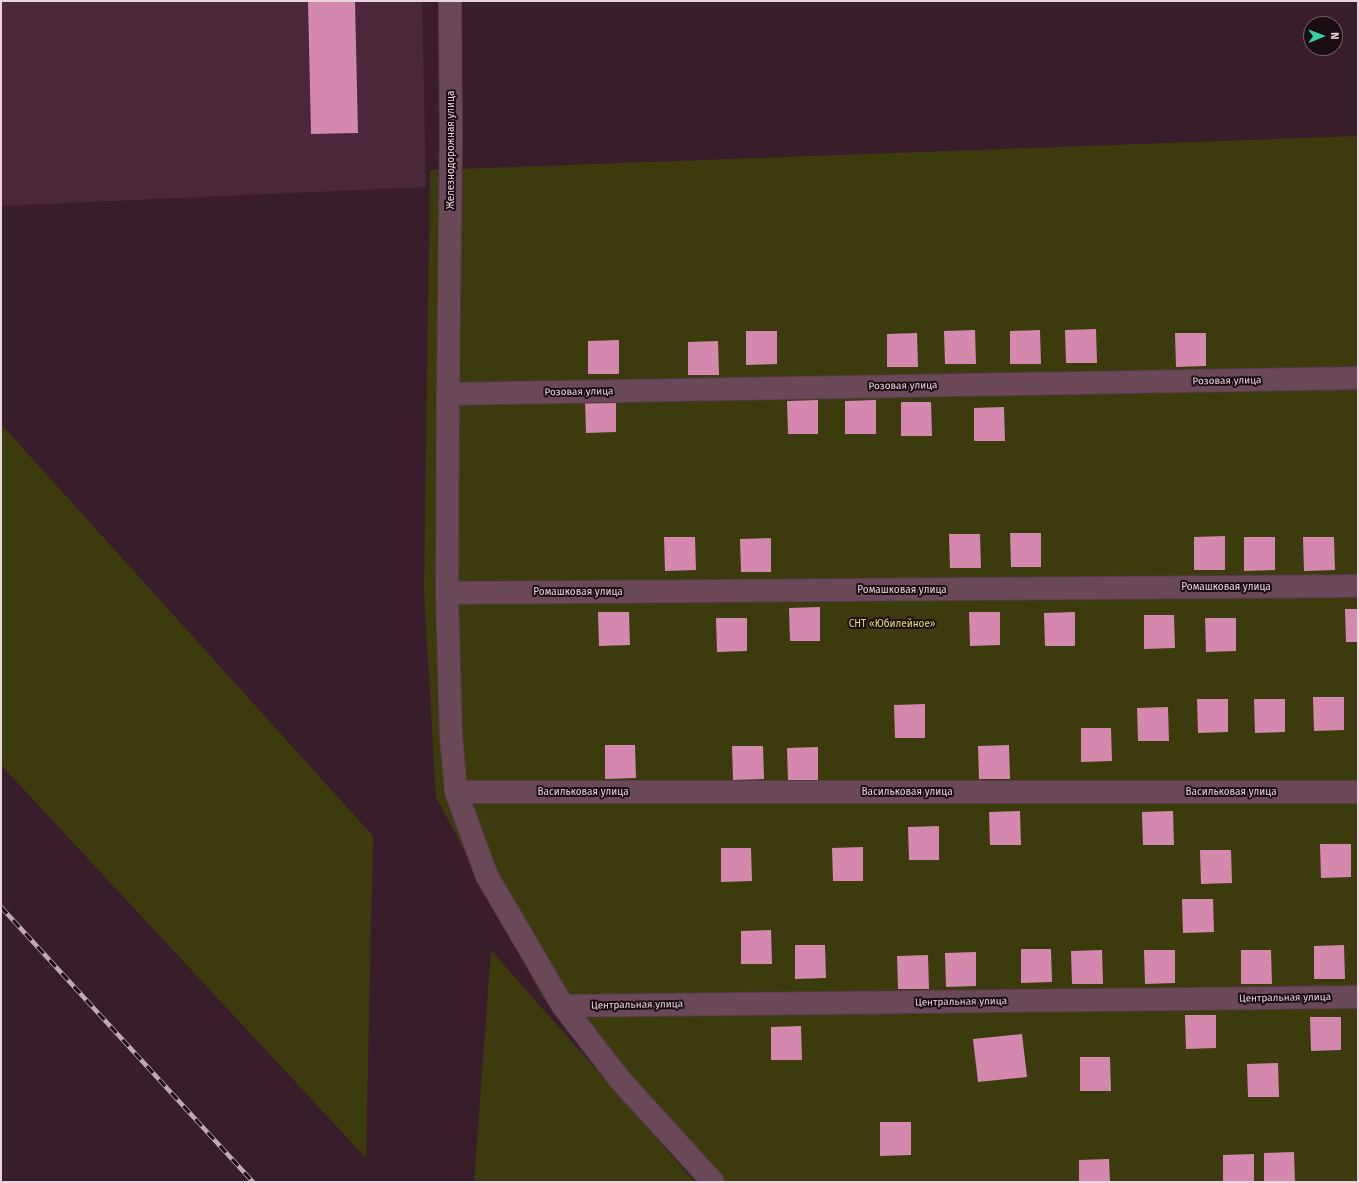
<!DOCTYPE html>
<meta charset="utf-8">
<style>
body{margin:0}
#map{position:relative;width:1359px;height:1183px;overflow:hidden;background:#3a1d2b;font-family:"Fira Sans",sans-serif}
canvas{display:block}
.frame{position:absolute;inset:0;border:2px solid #e9d4dd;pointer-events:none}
.north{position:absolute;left:1303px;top:16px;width:40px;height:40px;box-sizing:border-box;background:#190c12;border:1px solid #6c5c63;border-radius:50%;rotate:89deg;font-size:11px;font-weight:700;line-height:16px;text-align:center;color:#e9d4dd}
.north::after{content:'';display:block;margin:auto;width:14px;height:18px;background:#35d4a7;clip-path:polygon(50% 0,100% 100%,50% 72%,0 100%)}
</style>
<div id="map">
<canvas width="1359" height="1183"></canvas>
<div class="frame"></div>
<div class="north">N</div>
</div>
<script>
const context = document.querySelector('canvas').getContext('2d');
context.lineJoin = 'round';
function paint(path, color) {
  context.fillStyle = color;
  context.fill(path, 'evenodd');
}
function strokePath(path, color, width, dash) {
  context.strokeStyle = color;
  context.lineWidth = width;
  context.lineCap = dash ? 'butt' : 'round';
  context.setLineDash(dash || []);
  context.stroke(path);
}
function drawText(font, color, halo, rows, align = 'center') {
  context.font = font + ' "Fira Sans",sans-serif';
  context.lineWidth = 4;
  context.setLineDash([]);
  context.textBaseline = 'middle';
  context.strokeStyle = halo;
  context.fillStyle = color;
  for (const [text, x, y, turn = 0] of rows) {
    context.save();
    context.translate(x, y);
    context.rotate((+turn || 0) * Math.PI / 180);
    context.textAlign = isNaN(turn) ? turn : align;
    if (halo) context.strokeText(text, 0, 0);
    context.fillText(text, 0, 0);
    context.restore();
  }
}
const built = new Path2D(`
 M1,1h421l4,186 -425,19z`);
const green = new Path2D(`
 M1358,136v1046h-652l-163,-184 -107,-201 -12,-206 6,-421z
 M1,424l372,412 -7,322 -365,-393z
 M491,950l204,232h-221z`);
const building = new Path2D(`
 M308,1h47l3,132 -47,1z
 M1096,329l1,34h-31l-1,-33z
 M975,330l1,34h-31l-1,-33z
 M1040,330l1,34h-31v-33z
 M746,331h31v33l-31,1z
 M917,333l1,34h-31v-33z
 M1175,333h31v33l-30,1z
 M619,340v34h-31v-33z
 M718,341l1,34h-31v-33z
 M616,398v34l-30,1 -1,-34z
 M818,400v34h-30l-1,-33z
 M876,400v34h-31v-33z
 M901,402h30l1,34h-31z
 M1004,407l1,34h-31v-33z
 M1010,533h31v34h-30z
 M949,534h31l1,34h-31z
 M1225,536v34h-31v-33z
 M664,537h31l1,33 -31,1z
 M1244,537h31v33l-31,1z
 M1303,537h31l1,33 -31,1z
 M771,538v34h-30l-1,-33z
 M820,607v34h-30l-1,-33z
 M1345,609h13v33h-12z
 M598,612h31l1,33 -31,1z
 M969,612h31v33l-30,1z
 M1075,612v34h-30l-1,-33z
 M1144,615h30l1,33 -31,1z
 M716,618h31v33l-30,1z
 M1205,618h31v33l-30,1z
 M1313,697h31v33l-30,1z
 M1197,699h31v33l-30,1z
 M1254,699h31v33l-30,1z
 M925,704v34h-30l-1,-33z
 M1168,707l1,34h-31l-1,-33z
 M1081,728h30l1,33 -31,1z
 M605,745h30l1,33 -31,1z
 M1009,745l1,34h-31l-1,-33z
 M732,746h31l1,33 -31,1z
 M818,747v34l-30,1 -1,-34z
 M1020,811l1,34h-31l-1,-33z
 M1173,811l1,34h-31l-1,-33z
 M939,826v34h-30l-1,-33z
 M1320,844h31v33l-30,1z
 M863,847v34h-30l-1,-33z
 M721,848h30l1,33 -31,1z
 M1200,850h31l1,33 -31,1z
 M1182,899h31l1,33 -31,1z
 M771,930l1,34h-31v-33z
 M795,945h30l1,33 -31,1z
 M1344,945l1,34h-31v-33z
 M1021,949h30l1,33 -31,1z
 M1102,950l1,34h-31l-1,-33z
 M1144,950h31v33l-30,1z
 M1241,950h30l1,34h-31z
 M976,952v34l-30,1 -1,-34z
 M928,955l1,34h-31l-1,-33z
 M1185,1015h31v33l-30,1z
 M1310,1017h31v33l-30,1z
 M801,1026l1,34h-31v-33z
 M1022,1034l5,43 -49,5 -5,-43z
 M1080,1057h30l1,34h-31z
 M1278,1063l1,34h-31l-1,-33z
 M880,1122h31v33l-31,1z
 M1294,1152l1,30h-31v-29z
 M1254,1154v28h-31v-27z
 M1109,1159l1,23h-31v-22z`);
const minor = new Path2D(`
 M450,1l1,135 -3,258 -1,199 4,143 5,56 31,84 76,130 58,75 92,101
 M448,394l910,-16
 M447,593l911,-7
 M456,792h902
 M563,1006l795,-9`);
const rail = new Path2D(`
 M1,907l252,275`);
const streetNames = [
 ["Железнодорожная улица",451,150,-90],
 ["Розовая улица",1227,381,-1],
 ["Розовая улица",903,386,-1],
 ["Розовая улица",579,392,-1],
 ["Ромашковая улица",1226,587],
 ["Ромашковая улица",902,590],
 ["Ромашковая улица",578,592],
 ["Васильковая улица",583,792],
 ["Васильковая улица",907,792],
 ["Васильковая улица",1231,792],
 ["Центральная улица",1285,998,-1],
 ["Центральная улица",961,1002,-1],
 ["Центральная улица",637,1005,-1]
];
const parkNames = [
 ["СНТ «Юбилейное»",892,624]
];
paint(built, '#4a2739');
paint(green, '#3b3b0d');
paint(building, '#d488ae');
strokePath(minor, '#543c48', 24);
strokePath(minor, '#6a4858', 22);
strokePath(rail, '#c0a9b3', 4.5);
strokePath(rail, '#190c12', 3, [9]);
drawText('10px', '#e9d4dd', '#190c12', streetNames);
drawText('10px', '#e0e172', '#190c12', parkNames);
</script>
